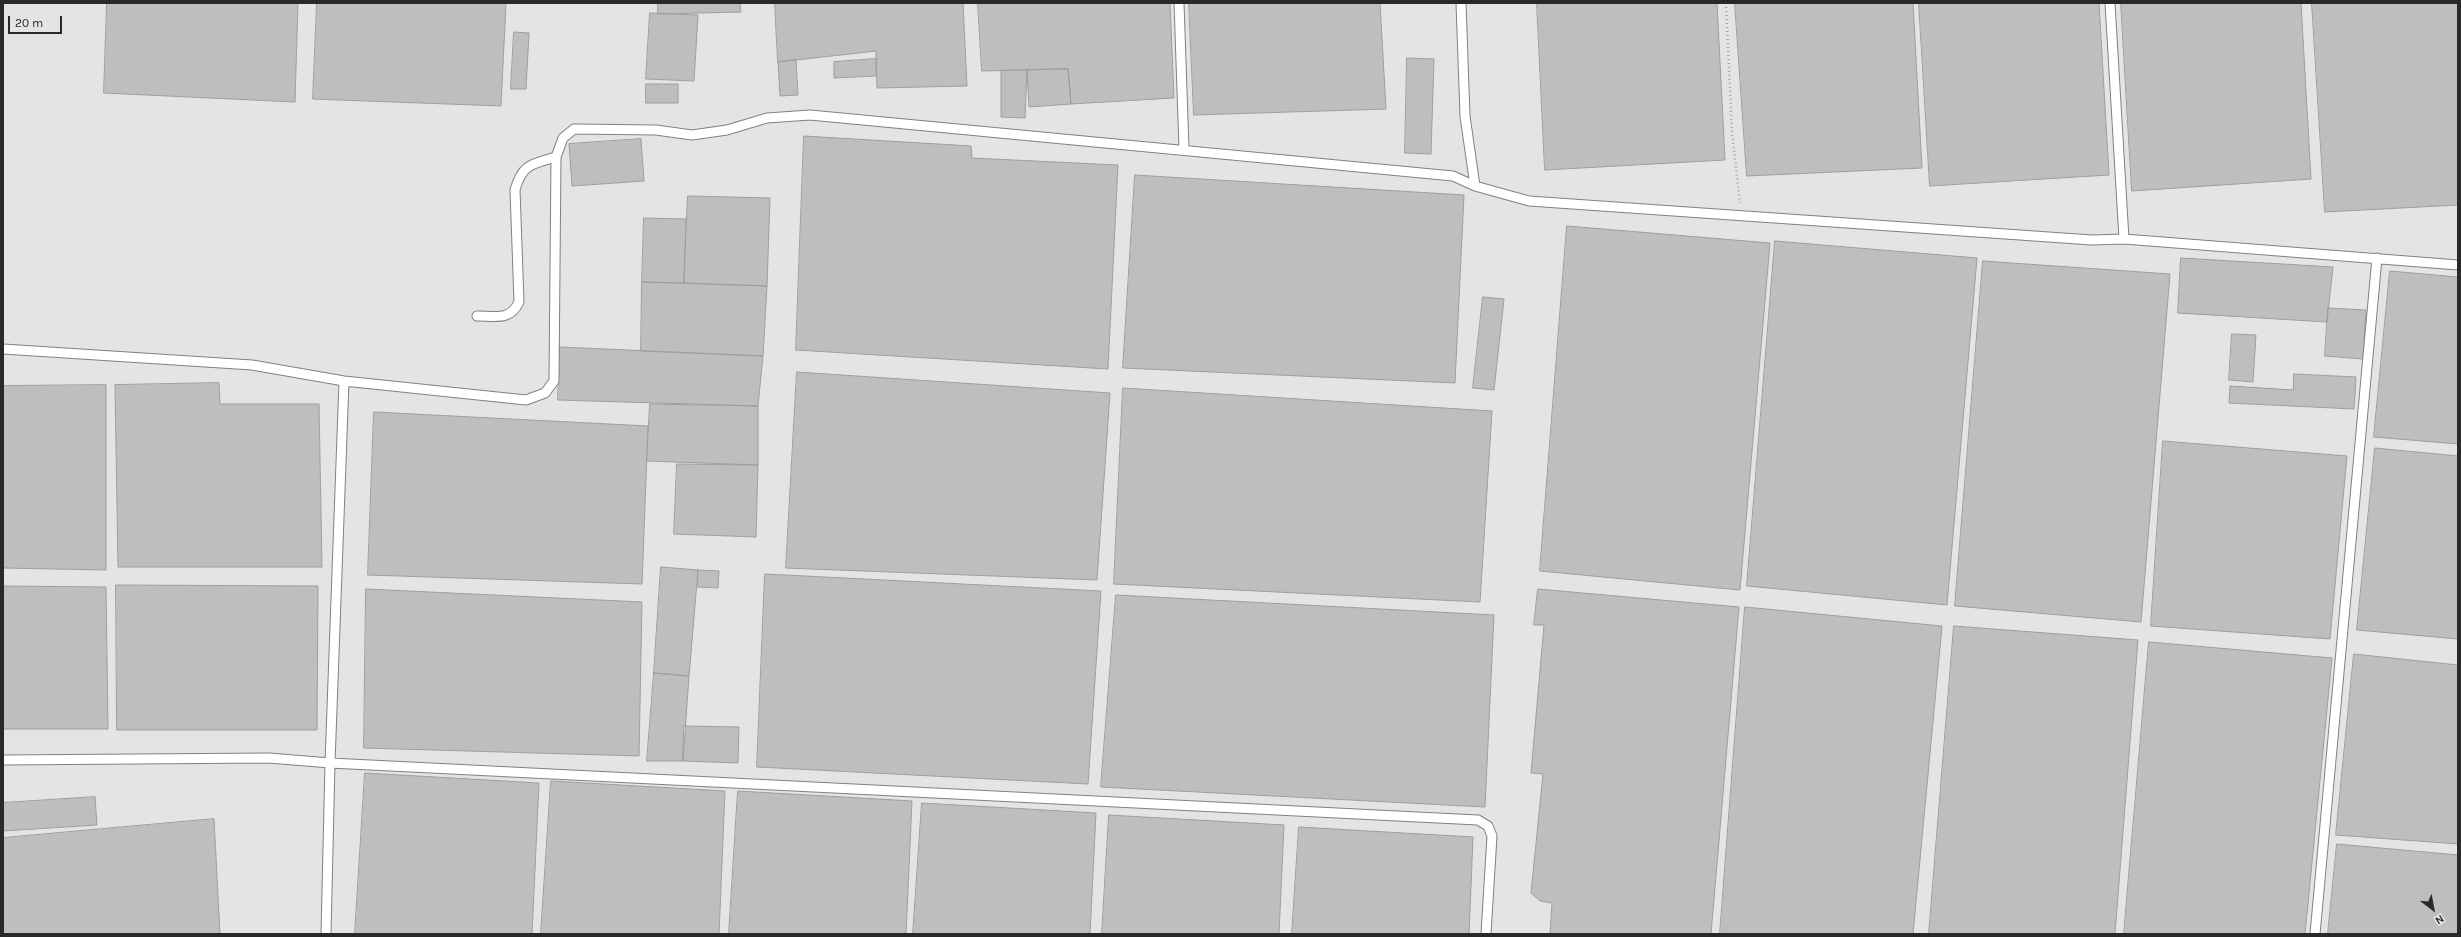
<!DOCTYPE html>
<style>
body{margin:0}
#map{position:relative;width:2461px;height:937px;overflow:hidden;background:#e2e5e2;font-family:Karla,sans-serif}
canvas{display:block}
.frame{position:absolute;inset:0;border:4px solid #282928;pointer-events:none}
.north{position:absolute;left:2413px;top:889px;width:40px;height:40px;-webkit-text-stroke:3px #e2e5e2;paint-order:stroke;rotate:148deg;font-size:11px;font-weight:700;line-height:16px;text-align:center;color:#282928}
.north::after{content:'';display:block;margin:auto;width:14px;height:18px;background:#282928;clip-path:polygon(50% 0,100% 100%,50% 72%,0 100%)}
.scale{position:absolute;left:8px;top:16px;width:54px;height:18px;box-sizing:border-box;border:2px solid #282928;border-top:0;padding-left:5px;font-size:12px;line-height:14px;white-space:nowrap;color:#282928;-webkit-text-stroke:3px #e2e5e2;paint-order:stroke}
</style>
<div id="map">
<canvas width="2461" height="937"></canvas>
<div class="frame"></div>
<div class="north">N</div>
<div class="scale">20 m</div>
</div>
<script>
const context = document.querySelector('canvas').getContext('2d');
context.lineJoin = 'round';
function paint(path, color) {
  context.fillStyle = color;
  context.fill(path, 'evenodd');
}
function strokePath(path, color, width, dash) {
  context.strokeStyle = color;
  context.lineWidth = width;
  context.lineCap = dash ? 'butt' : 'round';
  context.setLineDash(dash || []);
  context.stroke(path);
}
const building = new Path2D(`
 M107,3h191l-3,99 -191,-9z
 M317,3h189l-5,103 -188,-7z
 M658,3h82l1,9 -83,2z
 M775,3h188l4,83 -90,2 -1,-37 -98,11z
 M978,3h192l4,95 -103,6 -3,-35 -86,2z
 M1189,3h191l6,106 -192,6z
 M1537,3h180l8,157 -180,10z
 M1735,3h178l9,165 -175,8z
 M1919,3h180l10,172 -179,11z
 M2121,3h180l10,176 -179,12z
 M2312,3h146v202l-133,7z
 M650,13l48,2 -4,66 -48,-2z
 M514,32l15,1 -3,56h-15z
 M1407,58l27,1 -3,95 -26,-1z
 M876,59v17l-42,2v-16z
 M796,60l2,35 -18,1 -2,-34z
 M1068,69l3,35 -42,3 -2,-37z
 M1027,70l-2,48 -24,-1v-46z
 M646,84h32v19h-32z
 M804,136l167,10 1,12 146,7 -10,204 -312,-19z
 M641,139l3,42 -72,5 -3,-42z
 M1135,175l329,20 -9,188 -332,-15z
 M688,196l82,2 -3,88 -83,-3z
 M644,218l42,1 -2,64 -42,-1z
 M1567,226l203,17 -30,347 -200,-19z
 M1775,241l202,17 -30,347 -200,-19z
 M2181,258l152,9 -6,55 -149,-9z
 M1983,261l187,13 -29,348 -186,-16z
 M2390,271l68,6v167l-84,-7z
 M642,282l125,4 -4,70 -122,-5z
 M1483,297l21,2 -10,91 -21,-2z
 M2328,308l38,2 -3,49 -38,-3z
 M2232,334l24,1 -3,47 -24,-2z
 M560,347l203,9 -5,50 -200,-6z
 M797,372l313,21 -13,187 -311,-12z
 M2294,374l62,3 -2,32 -125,-6 1,-17 63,4z
 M219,383l1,21h99l3,163h-204l-3,-182z
 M106,385v185l-103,-2v-182z
 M1123,388l369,23 -12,191 -366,-18z
 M650,404l108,2v59l-111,-4z
 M374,412l274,14 -6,158 -274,-9z
 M2163,441l184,15 -17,183 -179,-13z
 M2375,448l83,8v183l-101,-9z
 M677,464l81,1 -2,72 -82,-3z
 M661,567l37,3 -9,106 -35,-3z
 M698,570l21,1 -1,17 -20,-1z
 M765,574l336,17 -13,193 -331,-17z
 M116,585l202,1 -1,144h-200z
 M3,586l103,1 2,142h-105z
 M366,589l276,13 -3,154 -275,-8z
 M1538,589l201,18 -28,327h-161l2,-31 -12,-2 -9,-8 12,-119 -12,-1 13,-148h-10z
 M1116,595l378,20 -9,192 -384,-20z
 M1745,607l197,19 -29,308h-193z
 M1954,626l184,14 -23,294h-186z
 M2149,642l183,16 -27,276h-181z
 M2354,654l104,11v179l-122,-9z
 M654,673l35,3 -6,85h-36z
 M684,726l55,1 -1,36 -55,-2z
 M365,773l174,10 -7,151h-177z
 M551,781l174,10 -6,143h-178z
 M738,791l174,10 -6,133h-177z
 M95,797l2,28 -94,6v-28z
 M922,803l174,10 -6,121h-177z
 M1109,815l175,10 -5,109h-177z
 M214,819l6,115h-217v-96z
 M1299,827l174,10 -4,97h-177z
 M2337,844l121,11v79h-130z`);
const path = new Path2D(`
 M1726,3l6,129 8,71`);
const service = new Path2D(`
 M1179,3l5,146
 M1461,3l4,113 10,70
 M2110,3l14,236
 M477,316c19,0 33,5 42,-14l-4,-112c7,-26 17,-26 41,-33
 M3,349l249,16 92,16 182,19 19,-7 9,-12 2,-224 7,-19 11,-9 82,1 36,5 35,-5 40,-12 43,-3 643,61 22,10 54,15 563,39 32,-1 334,26
 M344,381l-14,382 1148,57 10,6 4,10 -6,98
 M3,760l266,-2 61,5 -4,171
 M2315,934l62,-676`);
paint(building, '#bcbfbc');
strokePath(building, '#9c9f9c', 1);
strokePath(service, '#7f827f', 11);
strokePath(path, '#a3a5a3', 2.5, [1, 3]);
strokePath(service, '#fff', 9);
</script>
